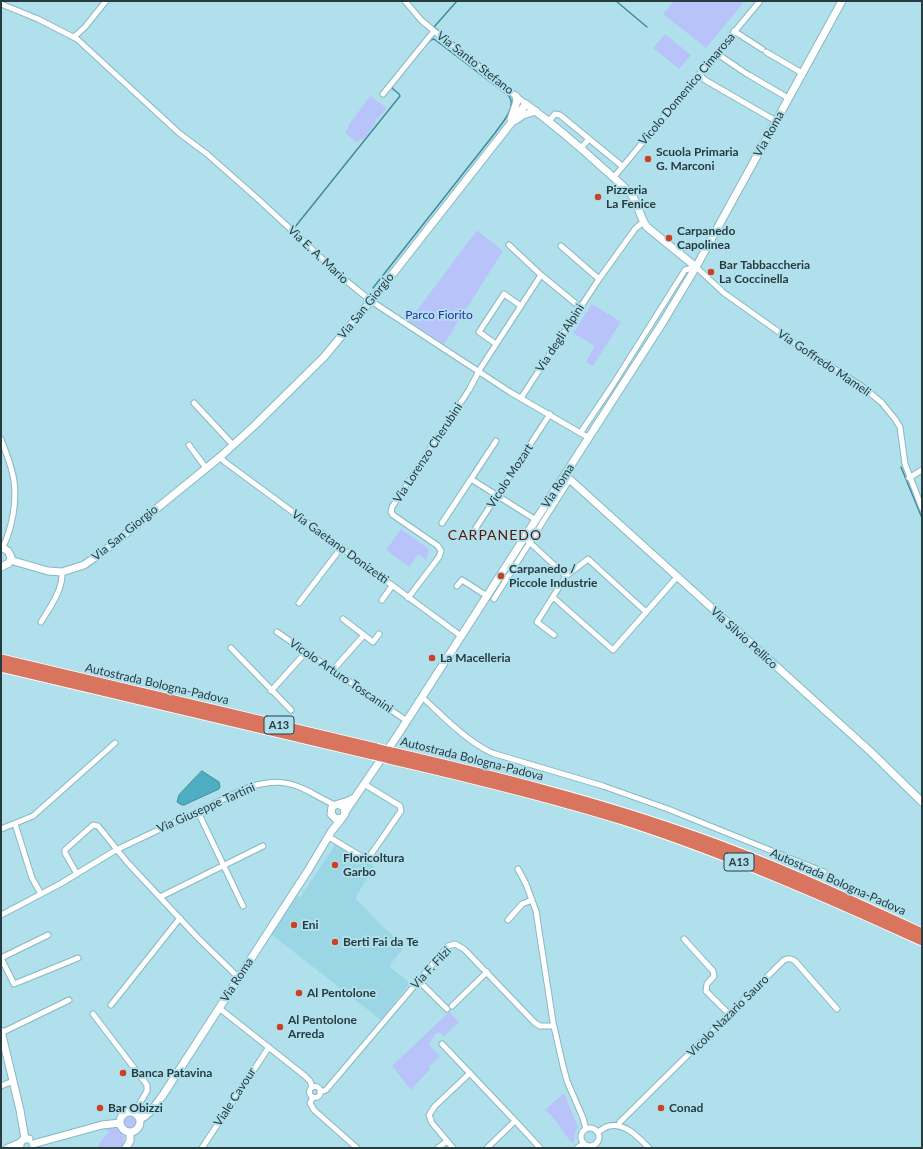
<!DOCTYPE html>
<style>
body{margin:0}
#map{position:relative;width:923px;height:1149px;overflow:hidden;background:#b0e0ec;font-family:Lato,sans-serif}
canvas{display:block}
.frame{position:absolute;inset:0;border:2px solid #283c40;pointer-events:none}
</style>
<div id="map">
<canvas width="923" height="1149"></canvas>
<div class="frame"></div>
</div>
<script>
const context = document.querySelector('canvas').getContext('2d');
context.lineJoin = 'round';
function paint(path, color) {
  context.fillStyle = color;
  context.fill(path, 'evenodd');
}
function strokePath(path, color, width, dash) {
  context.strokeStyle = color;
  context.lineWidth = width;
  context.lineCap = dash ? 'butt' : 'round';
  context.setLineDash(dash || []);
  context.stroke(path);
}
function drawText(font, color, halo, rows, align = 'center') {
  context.font = font + ' Lato,sans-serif';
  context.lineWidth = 4;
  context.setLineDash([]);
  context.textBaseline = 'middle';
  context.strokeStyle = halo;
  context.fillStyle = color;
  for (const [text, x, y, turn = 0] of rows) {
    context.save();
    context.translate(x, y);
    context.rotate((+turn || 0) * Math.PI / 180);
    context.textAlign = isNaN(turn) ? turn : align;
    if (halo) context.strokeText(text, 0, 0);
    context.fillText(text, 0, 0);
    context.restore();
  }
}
const built = new Path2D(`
 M337,842l37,24 -18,31v2l26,27 23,20 -16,20 21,17 -29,37 -110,-86 26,-39 3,3z`);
const green = new Path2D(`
 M674,1h71l-39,47 -43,-34z
 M665,34l26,21 -12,14 -26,-21z
 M370,96l17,12 -9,11 -1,-1 -2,3 1,1 -13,18 -2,-2 -3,5 -13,-10 4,-6 -1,-1z
 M477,230l26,21 -59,93 -35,-23z
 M592,304l29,18 -28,44 -7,-4 9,-16 -22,-13z
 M401,529l25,18 3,4 -3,9 -8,-6 -9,13 -23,-17z
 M449,1012l10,10 -13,12 -1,3 -6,-5 -4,2 -6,10 3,4 8,8 -11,11 1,2 -19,21 -19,-24z
 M564,1093l14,34 -3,6 -1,9 -2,1c-10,-11 -15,-24 -27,-33z
 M124 1123a6 6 0 1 1 12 0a6 6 0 1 1-12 0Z
 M110,1127c12,1 17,10 12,21h-25l3,-6 9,-10 -3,-4z`);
const water = new Path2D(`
 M202,771l17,11 1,4 -1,3 -35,16h-2l-5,-3 2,-7z`);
const stream = new Path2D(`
 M457,1l-23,26 56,44
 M616,1l31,26
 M295,227l105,-131 -1,-2 -6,-5 -1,-3 22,-27
 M373,288l122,-155c7,-10 22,-26 14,-37l-75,-57 -3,1 -6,5
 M901,467l21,51`);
const street = new Path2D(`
 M405,1l16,19 13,11 92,73
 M1,4l37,15 39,20 102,94 28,21 51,45 86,80 27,22 139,91 79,46
 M734,31l28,18
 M74,37l11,-10 21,-26
 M766,52l36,21
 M716,53l31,21
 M699,74l6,6 71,41
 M749,75l39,23
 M383,94l51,-63
 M549,121l6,-7 5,1 62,51
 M581,148l8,-9
 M614,177l146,-176
 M509,245l32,30 39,32
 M561,246l38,33
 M496,344l-17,-12 25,-38 17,12
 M521,398l78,-119 36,-50 8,-7
 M194,403l39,42
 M581,432l31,-46 73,-116 11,-3 28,26 76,54 63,40 19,16 13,16 5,8 5,37 17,44
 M1,439c5,14 11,27 13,42 3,21 -2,47 -11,66
 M189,445l17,23
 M220,457l5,5 236,174
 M909,478l13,-8
 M471,479l25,-38
 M442,523l29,-44 65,41
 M470,537l80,-123
 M525,538l41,38 22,-17 58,53
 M457,586l5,-6 25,16
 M553,597l60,53 64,-73
 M408,598l31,-41 2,-6 -3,-5 -45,-31 -2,-3 1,-5 77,-117 11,-21 61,-94
 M494,599l76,-120
 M382,600l10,-14
 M299,603l42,-55
 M41,622c9,-15 22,-32 21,-50
 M277,632l130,89
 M364,635l9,7 6,-8
 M554,635l-17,-13 29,-46
 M231,648l60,62
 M333,670l31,-35 -21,-16
 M271,691l35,-39
 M422,697c22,20 43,43 70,56l111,33 65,23 156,63
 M198,812l45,94
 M15,824l17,54 9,16
 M1,829l32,-13 82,-73
 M329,837l38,23 34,-49 -1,-5 -36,-22
 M518,869l8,15 10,27 17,111 10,44 4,15 16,37 3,11
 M77,874l-12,-21v-3l28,-25 5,1 29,36 71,76 41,40
 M160,897l103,-51
 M1,915l59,-31 56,-34 133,-63c24,-7 39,-7 61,5 9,5 16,9 25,13
 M508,920l14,-16 10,-4
 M48,935l-47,23 13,26 64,-26
 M684,939l29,32 1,5 -7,8 -1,7 23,23
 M418,980l29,29
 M111,1005l69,-87
 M452,1006l35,-34
 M219,1008l86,68 5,5 2,6
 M93,1014l54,71v6l-13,22
 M1,1033l68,-33
 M442,1044l77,81 21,23
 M1,1086l12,-5
 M309.5 1092a5.5 5.5 0 1 1 11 0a5.5 5.5 0 1 1-11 0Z
 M320,1092l6,-2 122,-144 7,-2 9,5 71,74 5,3h14
 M313,1097l-3,6 4,7 43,38
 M618,1126l2,-4 164,-162c4,-2 7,-2 11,1l42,48
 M581 1137a9 9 0 1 1 18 0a9 9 0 1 1-18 0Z
 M598,1132c3,-2 7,-5 11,-6 16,-4 30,12 40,22
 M202,1148l67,-101
 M438,1148l9,-7
 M453,1148l-21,-25 -3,-8 6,-9 35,-33
 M487,1148l28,-27
 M577,1148l7,-5`);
const secondary = new Path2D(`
 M511,119l6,-18 -1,-5
 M516,120l7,-5 13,-4
 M565,475l306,277 51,50
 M1,547l7,4 3,6 -2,6 -8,4
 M10,560l38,11 14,1 22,-7 24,-17 112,-91 34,-31 70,-69 60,-72 142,-181c27,20 53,42 78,65 9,8 19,16 27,25 8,10 8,23 16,33l49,40
 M340,805l4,2 1,7 -3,4 -6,1 -5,-5 1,-7c5,-4 13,-3 22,-9
 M345,812l52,-76 266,-414 33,-55 146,-266
 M1,1031l19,79 5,29
 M120 1122a10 10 0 1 1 20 0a10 10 0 1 1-20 0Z
 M140,1119c10,-4 16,-15 23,-24l146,-226 22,-37 11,-14
 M33,1144l69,-19 18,-2
 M8,1148l12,-5
 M20,1148c-1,-6 3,-10 9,-9
 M126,1148l4,-7v-8`);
const highway = new Path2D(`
 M1,659l375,89
 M1,667l372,88
 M392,752c103,24 205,49 305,85 77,27 151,62 225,96
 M389,759c78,18 157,37 234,61 102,33 201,76 299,121`);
const highwayBridge = new Path2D(`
 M376,748l16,4
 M373,755l16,4`);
const markers = [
 [648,159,4,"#cb4122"],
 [598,197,4,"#cb4122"],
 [669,238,4,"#cb4122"],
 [711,272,4,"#cb4122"],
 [501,576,4,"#cb4122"],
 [432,658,4,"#cb4122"],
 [335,865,4,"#cb4122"],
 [294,925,4,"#cb4122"],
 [335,942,4,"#cb4122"],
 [299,993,4,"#cb4122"],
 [280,1027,4,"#cb4122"],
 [123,1073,4,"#cb4122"],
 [100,1108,4,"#cb4122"],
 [661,1108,4,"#cb4122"]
];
const shields = [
 [279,725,30],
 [739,862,30]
];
const shieldNames = [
 ["A13",279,725],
 ["A13",739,862]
];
const streetNames = [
 ["Via Santo Stefano",475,63,38],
 ["Vicolo Domenico Cimarosa",687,89,-50],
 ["Via Roma",769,134,-61],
 ["Via E. A. Mario",318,255,43],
 ["Via San Giorgio",366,306,-51],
 ["Via degli Alpini",560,338,-57],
 ["Via Goffredo Mameli",824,363,34],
 ["Via Lorenzo Cherubini",428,453,-57],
 ["Vicolo Mozart",510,476,-57],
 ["Via Roma",558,486,-57],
 ["Via San Giorgio",125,533,-39],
 ["Via Gaetano Donizetti",340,547,36],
 ["Via Silvio Pellico",744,638,42],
 ["Vicolo Arturo Toscanini",341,676,34],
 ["Autostrada Bologna-Padova",157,684,13],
 ["Autostrada Bologna-Padova",472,759,14],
 ["Via Giuseppe Tartini",206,808,-24],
 ["Autostrada Bologna-Padova",838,882,24],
 ["Via F. Filzi",431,968,-47],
 ["Via Roma",237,980,-57],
 ["Vicolo Nazario Sauro",728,1016,-45],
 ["Viale Cavour",235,1097,-57]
];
const poiNames = [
 ["Scuola Primaria",656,152],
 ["G. Marconi",656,166],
 ["Pizzeria",606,190],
 ["La Fenice",606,204],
 ["Carpanedo",677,231],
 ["Capolinea",677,245],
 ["Bar Tabbaccheria",719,265],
 ["La Coccinella",719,279],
 ["Carpanedo /",509,569],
 ["Piccole Industrie",509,583],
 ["La Macelleria",440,658],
 ["Floricoltura",343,858],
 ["Garbo",343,872],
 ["Eni",302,925],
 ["Berti Fai da Te",343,942],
 ["Al Pentolone",307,993],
 ["Al Pentolone",288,1020],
 ["Arreda",288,1034],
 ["Banca Patavina",131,1073],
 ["Bar Obizzi",108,1108],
 ["Conad",669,1108]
];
const parkNames = [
 ["Parco Fiorito",439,315]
];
const quarterNames = [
 ["CARPANEDO",495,535]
];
paint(built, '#9bd6e4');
paint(green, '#b8c4f9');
paint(water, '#4dadc1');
strokePath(water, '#428b9a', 1);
strokePath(stream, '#428b9a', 1.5);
strokePath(street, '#88b7c3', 7);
strokePath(secondary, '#88b7c3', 9);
strokePath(highway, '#fff', 11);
strokePath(street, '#fff', 5);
strokePath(secondary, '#fff', 7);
strokePath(highway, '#d9755e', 9);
strokePath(highwayBridge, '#fff', 11, []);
strokePath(highwayBridge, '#d9755e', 9);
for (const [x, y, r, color] of markers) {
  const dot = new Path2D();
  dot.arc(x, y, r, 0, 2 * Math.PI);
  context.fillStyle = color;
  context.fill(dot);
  strokePath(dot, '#b0e0ec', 1.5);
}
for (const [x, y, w] of shields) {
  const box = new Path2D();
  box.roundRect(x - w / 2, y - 9, w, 18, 3);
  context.fillStyle = '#b0e0ec';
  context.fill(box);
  strokePath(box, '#283c40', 1);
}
drawText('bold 11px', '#283c40', null, shieldNames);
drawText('12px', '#283c40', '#b0e0ec', streetNames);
drawText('bold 12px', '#283c40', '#b0e0ec', poiNames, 'left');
drawText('12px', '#2e2ca5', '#b0e0ec', parkNames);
context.letterSpacing = '1px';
drawText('14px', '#591608', '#b0e0ec', quarterNames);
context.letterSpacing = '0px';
</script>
